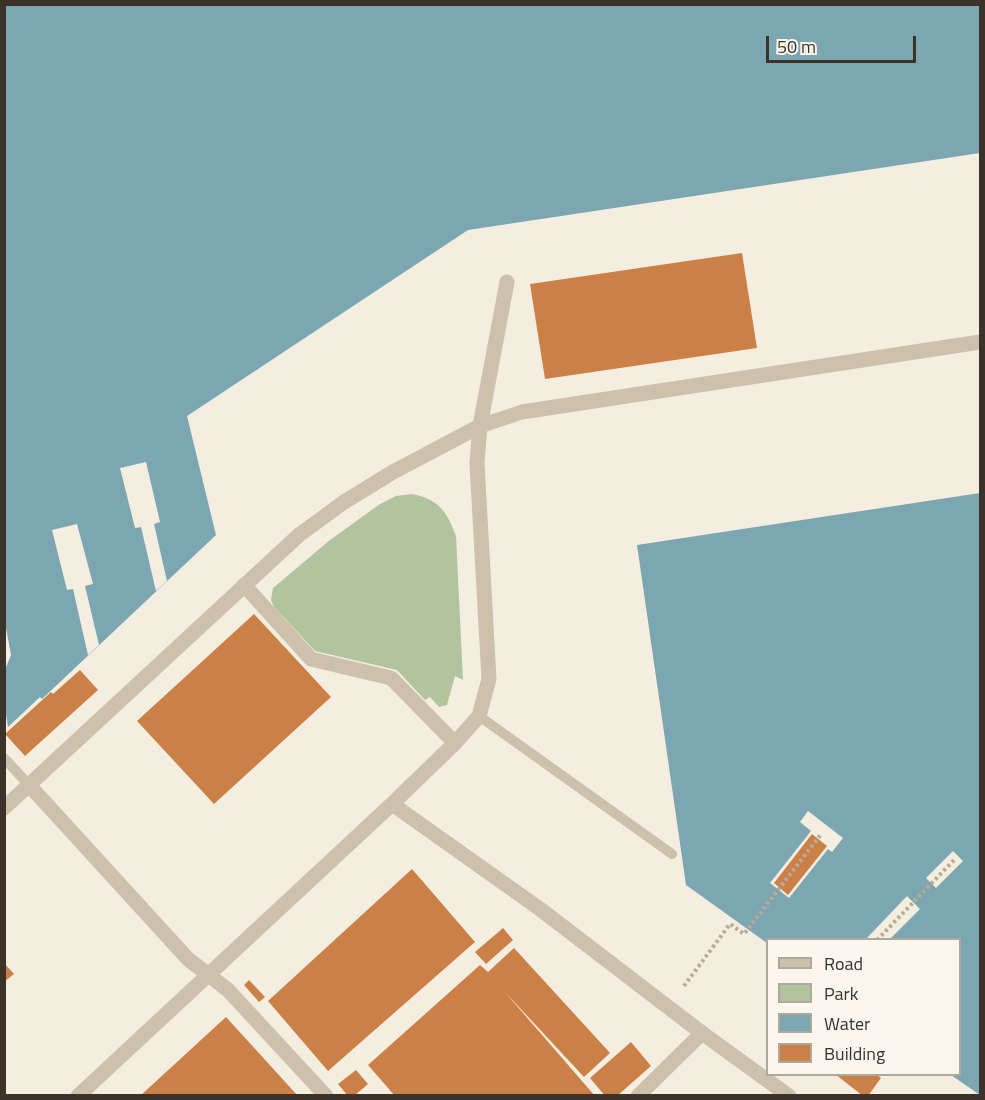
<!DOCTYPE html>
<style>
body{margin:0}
#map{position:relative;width:985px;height:1100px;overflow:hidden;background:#f4eee0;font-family:"Titillium Web",sans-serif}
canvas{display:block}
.frame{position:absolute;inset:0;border:6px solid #3b332a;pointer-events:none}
.legend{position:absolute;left:766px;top:938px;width:195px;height:138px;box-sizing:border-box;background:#fbf7ed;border:2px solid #aea99f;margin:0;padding:8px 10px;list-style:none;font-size:18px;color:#3b332a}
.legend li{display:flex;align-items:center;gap:12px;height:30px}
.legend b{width:30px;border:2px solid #aea99f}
.scale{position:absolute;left:766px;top:36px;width:150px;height:27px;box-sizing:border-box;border:3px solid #3b332a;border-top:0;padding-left:8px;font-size:18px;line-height:21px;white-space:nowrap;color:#3b332a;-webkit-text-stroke:4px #fbf7ed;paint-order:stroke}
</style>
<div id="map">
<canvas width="985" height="1100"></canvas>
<div class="frame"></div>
<ul class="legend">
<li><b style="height:8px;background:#cdc1ab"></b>Road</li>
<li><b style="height:16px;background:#b1c49f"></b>Park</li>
<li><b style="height:16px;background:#7da6b3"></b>Water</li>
<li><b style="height:16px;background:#cb8047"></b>Building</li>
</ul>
<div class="scale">50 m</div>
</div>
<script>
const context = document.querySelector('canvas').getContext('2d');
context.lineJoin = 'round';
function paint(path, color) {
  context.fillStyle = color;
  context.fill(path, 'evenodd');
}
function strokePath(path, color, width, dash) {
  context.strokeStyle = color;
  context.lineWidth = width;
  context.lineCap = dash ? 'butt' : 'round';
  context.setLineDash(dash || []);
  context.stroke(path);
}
const green = new Path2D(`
 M412,494c26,5 35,17 44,42l7,144 -8,-4 -8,29 -8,2 -9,-10 -5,3 -28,-30 -82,-19 -41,-44 -3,-7 2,-12 57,-48 50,-36 16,-8z`);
const water = new Path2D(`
 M5,5h975v148l-512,77 -281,186 29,119 -174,164 -2,-2 -32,30 -3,-19 -1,-36 7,-17 -7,-38z
 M980,493v602l-29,-20 9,-1v-134h-192l-1,3 -81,-58 -49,-340z`);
const pier = new Path2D(`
 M146,462l14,60 -6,2 13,57 -11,10 -15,-64 -6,1 -15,-60z
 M77,524l16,60 -8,2 14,59 -11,10 -15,-66 -6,1 -15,-60z
 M808,811l35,27 -11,14 -4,-3 -39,49 -19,-15 41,-52 -11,-9z
 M953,851l10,10 -27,27 -10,-10z
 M907,896l13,13 -30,30h-24z`);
const building = new Path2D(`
 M742,253l15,95 -212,31 -15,-95z
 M254,614l77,83 -117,107 -77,-83z
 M80,670l18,20 -73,66 -20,-22 46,-42 2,2z
 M812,834l15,12 -39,49 -14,-12z
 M412,869l63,73 -147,129 -60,-70z
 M503,928l10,12 -27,24 -11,-12z
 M514,948l96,105 -26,24 -80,-86 91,105h-200l-27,-31 112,-100 8,7z
 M4,963l10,11 -10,8z
 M249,980l16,17 -6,5 -15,-17z
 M226,1017l72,79h-158z
 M631,1042l20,24 -34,30h-12l-15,-18z
 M356,1070l12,14 -14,12h-6l-10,-12z
 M835,1074h41l5,4 -13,18h-5z`);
const path = new Path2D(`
 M877,940l78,-81
 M684,986l46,-62 14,10 78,-101`);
const service = new Path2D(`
 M479,716l193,138
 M4,758l25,27`);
const minor = new Path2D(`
 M244,585l67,74 80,19 64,65
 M29,785l159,174 40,31 98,106
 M638,1096l64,-63`);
const tertiary = new Path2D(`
 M392,804l148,105 162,124 87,63
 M4,808l295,-273 45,-33 49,-30 87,-46 42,-14 458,-70
 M78,1096l314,-292 63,-61 24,-27 10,-37 -12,-216 3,-37 27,-144`);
paint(green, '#b1c49f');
paint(water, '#7da6b3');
paint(pier, '#f4eee0');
paint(building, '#cb8047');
strokePath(path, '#b9ab95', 4, [3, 3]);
strokePath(service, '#cdc1ab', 10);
strokePath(minor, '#cdc1ab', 15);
strokePath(tertiary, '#cdc1ab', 15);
</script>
